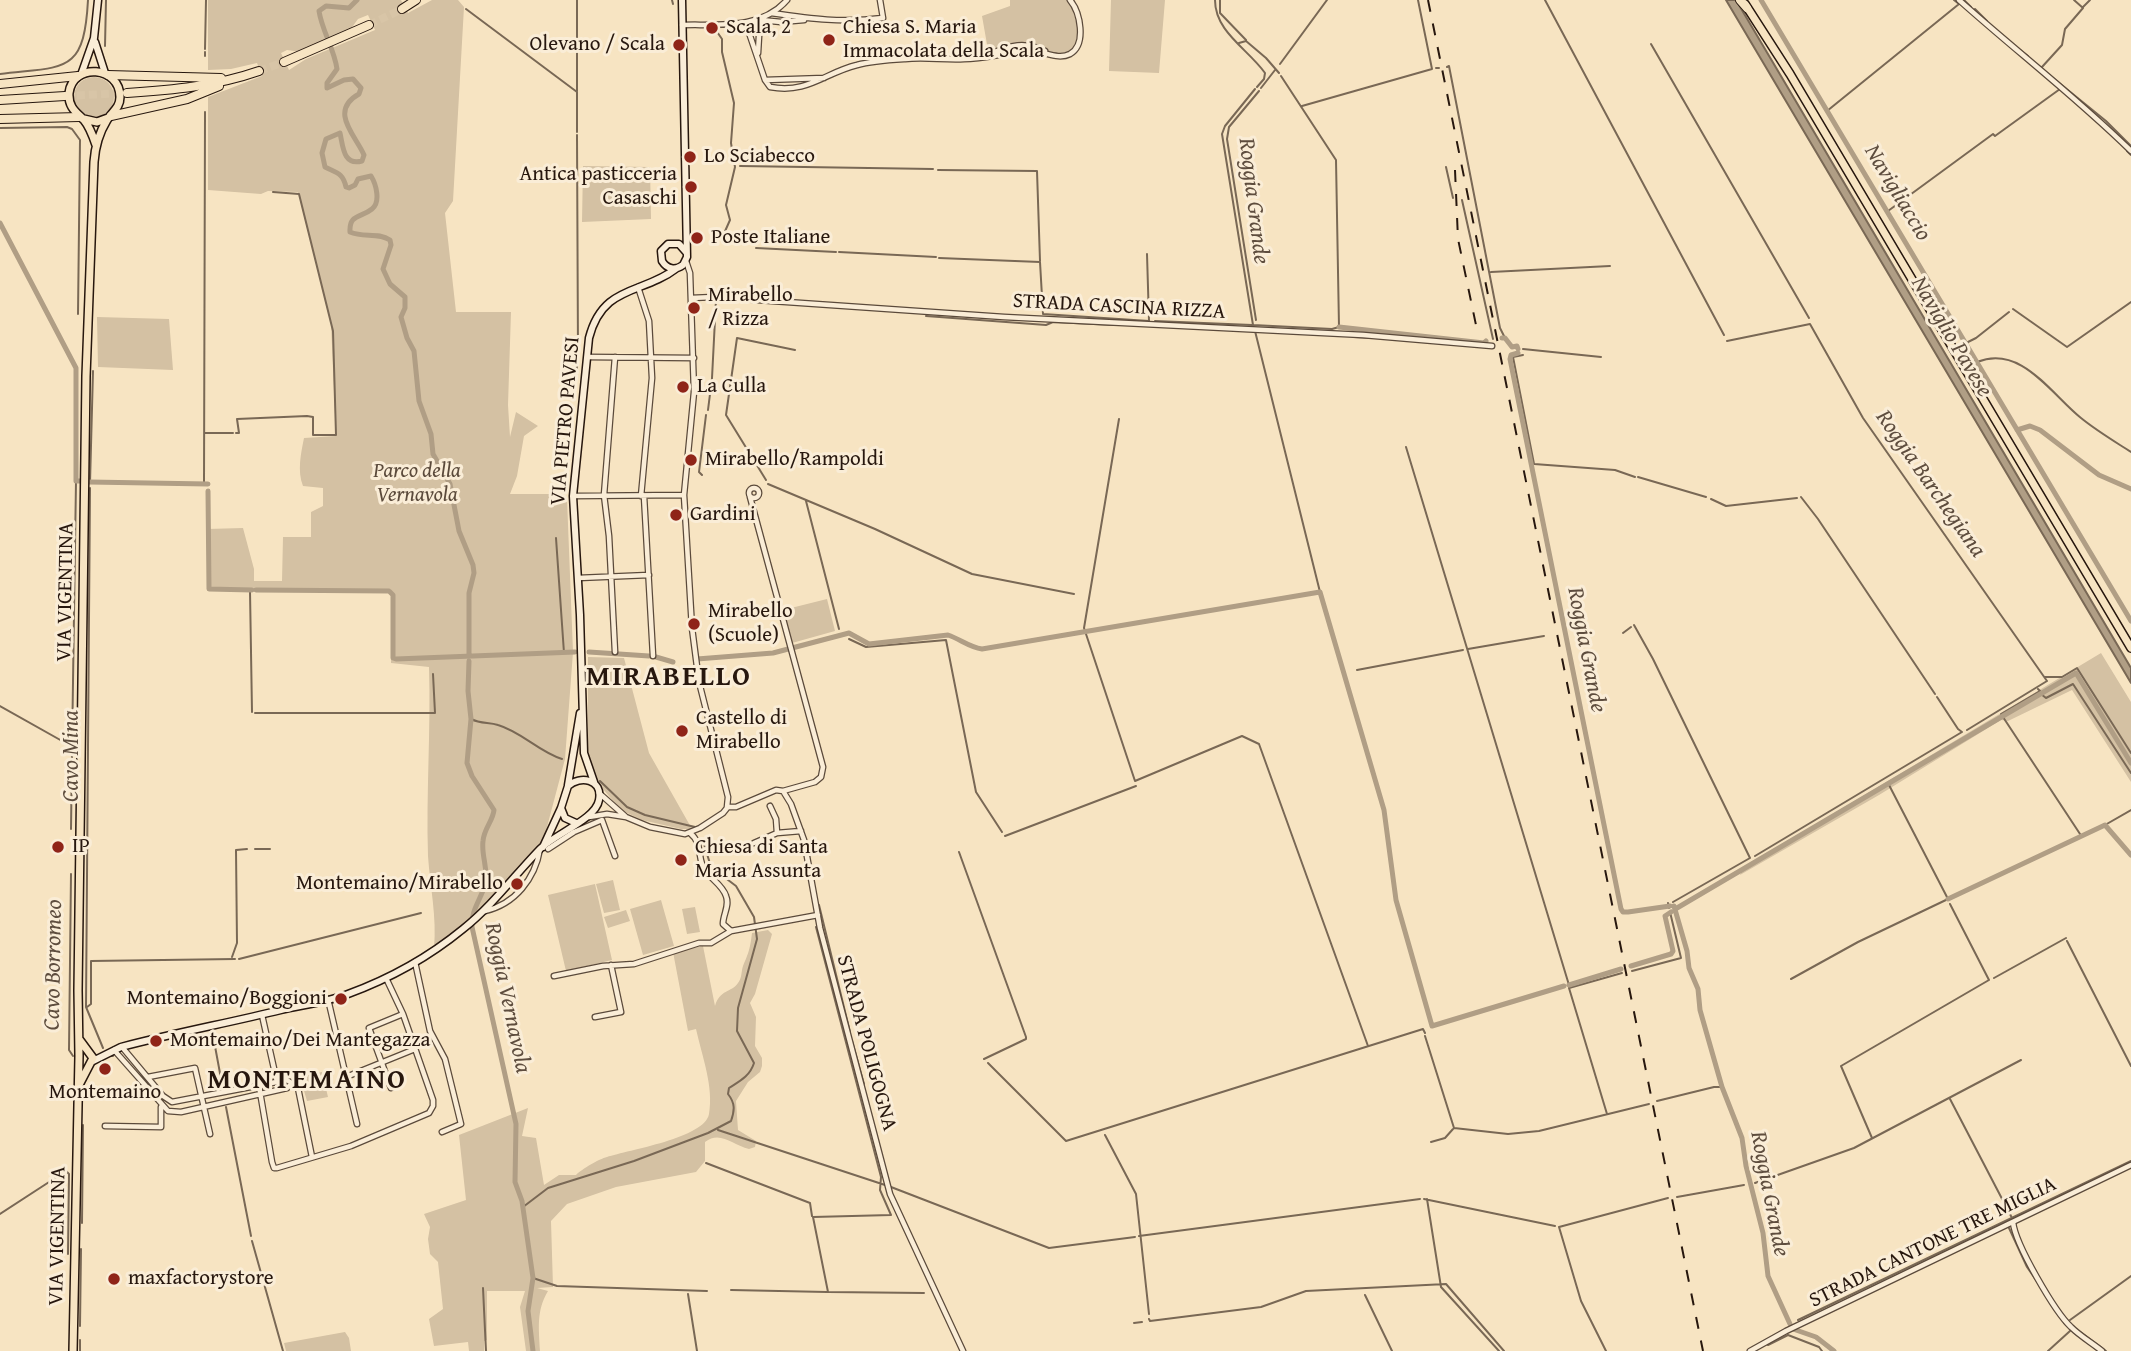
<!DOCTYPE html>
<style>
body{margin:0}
canvas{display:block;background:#f7e4c2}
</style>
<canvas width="2131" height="1351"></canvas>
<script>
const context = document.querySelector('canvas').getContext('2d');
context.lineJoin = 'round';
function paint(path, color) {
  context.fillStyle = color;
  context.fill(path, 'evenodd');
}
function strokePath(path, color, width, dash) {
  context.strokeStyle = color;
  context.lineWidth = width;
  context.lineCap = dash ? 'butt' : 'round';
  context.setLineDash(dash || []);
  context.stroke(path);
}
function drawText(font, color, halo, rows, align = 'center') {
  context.font = font + ' "Gentium Book Plus",serif';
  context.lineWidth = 6;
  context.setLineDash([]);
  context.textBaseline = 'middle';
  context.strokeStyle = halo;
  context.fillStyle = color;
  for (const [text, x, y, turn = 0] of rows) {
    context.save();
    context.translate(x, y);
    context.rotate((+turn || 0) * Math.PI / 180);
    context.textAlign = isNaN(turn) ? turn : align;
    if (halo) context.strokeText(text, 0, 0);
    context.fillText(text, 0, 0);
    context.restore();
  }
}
const green = new Path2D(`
 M208,0h193l7,13 24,-13h26l6,7 -11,194 -8,12 11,99h55l-3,93 2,32 6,-25 22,14 -14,10 -7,40 -7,18h43l14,5 6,153 -8,107 -22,83 -35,41 -49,48 -25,17c3,-31 -4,-61 -6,-92 -2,-63 3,-126 1,-189l-38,-4v-74l-183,1 -1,-61 36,-1 11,41v12h28l1,-44h28v-25l12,-6v-18l-20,-2c-6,-15 -2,-33 1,-48l32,-2 -5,-112 -33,-132 -30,-1 -7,3 -53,-4v-93l54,-21 -5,-13 -26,6 -23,1zM368,15l7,15 -69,29 -17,11 -8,-17 6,-3 14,2 49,-22 8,-11z
 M1010,0h57c11,13 19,55 -9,53 -11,0 -20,-9 -31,-11 -14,-1 -26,7 -39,8l-6,-34 28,-10z
 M1111,0h54l-6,73 -50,-2z
 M74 97a20 20 0 1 1 40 0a20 20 0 1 1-40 0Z
 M583,166l67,1 1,52 -69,3z
 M97,317l72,2 4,51 -75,-3z
 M827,599l8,32 -43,12 -9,-33z
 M2101,653l30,49v80l-59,-92 -64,31 -7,-1 -122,75 -139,80 3,-7z
 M588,657l36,1 25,95 43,76h-11l-39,-9 -21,-10 -24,-28 -9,-24z
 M613,880l7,30 -16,3 -8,-29z
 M595,884l17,76 -46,11 -18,-76z
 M661,900l13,46 -31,9 -13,-46z
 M695,907l5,25 -13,2 -5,-25z
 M626,910l4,11 -22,7 -4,-11z
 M768,930l4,4 -17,60 -5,9 6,14 -1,29 7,12v8l-2,6 -12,10 -12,19 2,29 18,11 -1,6 -6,2c-16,-4 -29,-19 -44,-7v19l-9,11 -80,15 -49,17 -16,17 2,66 -16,1 11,3c-12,20 -9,38 -8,60h-14l-6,-44 5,-16h-38v49l-3,1v10h-15l-1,-9 -34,4 -5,-27 14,-10 -5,-47 -8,-8 -2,-15 2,-12 -6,-13 42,-14 -7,-65 69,-27 -6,28 14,2 8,47 15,-10h17c6,-6 23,-16 31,-18 21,-7 98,-19 102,-43 5,-27 -7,-58 -13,-85l-8,2 -15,-79 30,-6 12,60c5,-17 16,-13 23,-23 4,-5 3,-11 5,-17 6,-14 7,-17 9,-33z
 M322,1072l6,25 -21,4 -7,-24z
 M345,1332l4,6 2,13h-65l-2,-8z`);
const water = new Path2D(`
 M1726,0h10l395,668v15z`);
const stream = new Path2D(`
 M577,0v91
 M672,0l1,4
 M1215,0c0,32 33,49 50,73l-1,6 -7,8
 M1220,0v13l26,27
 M1545,0l179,335
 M1964,0l7,7
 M2083,7l7,-7
 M466,9l111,83v40
 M1975,9l12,12
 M715,29l7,10v13l12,51 -3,40 4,24 -9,38 4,15 -8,18
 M1239,43l7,-2 20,17 13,15
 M1651,44l158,274
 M105,46l1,-46
 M205,49l1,-49
 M2020,50l8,6
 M205,52v4
 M1280,64l47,-64
 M1447,67l2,-1 51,262 5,10
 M2042,67l20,-22 3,-16 18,-21 -9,-8
 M1436,68h3
 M2042,69l64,52 25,25
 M0,74c65,-8 84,1 88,-74
 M1261,88l14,-18
 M1255,89l-30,37 -3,8 31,191 79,4 7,-2 -3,-167 -55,-84
 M1302,106l130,-37 -14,-69
 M1827,111l132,-107 -5,-4
 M0,128l67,-1 5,2 8,11 -2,174
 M2127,151l4,4
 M740,166l193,3
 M1446,167l7,31
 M938,170l99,1 3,90
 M1462,200l31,139
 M1888,211l105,-77 2,2 65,-47
 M756,248l80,4
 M839,252l97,5
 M939,258l101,4 3,52 106,7 -2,-67
 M1491,272l119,-6
 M2013,309l54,38 64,-45
 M926,316l120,9 7,-3 61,3
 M1256,320l-29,-181 2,-12 30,-36
 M1155,321l97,4
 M1255,331l65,261
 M1354,337l19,1
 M1727,341l83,-17 53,94 184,263 -80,49
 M1966,343l10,-5 33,-26
 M1523,349l78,8
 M1523,355l-10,2 21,107 81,6 20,7
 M1977,362c44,-18 74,32 104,56 16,13 33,23 50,34
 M575,385l3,-29 -1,-221
 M708,410l4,-32 4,-78
 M1119,419l-35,209 51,153 107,-45 17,8 109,302
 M205,433h28
 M236,433h3l-2,-14 70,-3 6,1v18h23l-3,-104 -34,-137 -26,-2
 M1406,447l163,538
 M702,475l-3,-3 7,-57
 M1638,477l68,20
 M766,480l-40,-65 11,-77 58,12
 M90,483l3,-112
 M204,484l1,-372
 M768,484l107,45 97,45 102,20
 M90,488l-4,519 17,41
 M1801,497l17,22 117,175
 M1711,499l15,7 71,-8
 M806,501l33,128
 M556,538l8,115
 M250,591l2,121
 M1634,625l19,34 97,199 -77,44
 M1623,633l8,-6
 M849,639l17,8 80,-7 30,152 26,40
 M1468,649l76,-13
 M1357,670l106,-20
 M2045,677h17l15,-9 54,85
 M2038,689l2,2 -39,23 81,123
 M2041,694l5,4 27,-14 58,89
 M0,706l71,40
 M255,713h180l-2,-39
 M471,719c10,5 18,3 27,6 24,7 41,27 64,34
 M72,749l4,-268
 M600,781l27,26 18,8 50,12
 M2105,825l26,-15
 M71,829l1,-76
 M1005,836l131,-50
 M255,849h15
 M959,852l67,185v2l-42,20
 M1755,856l207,-124 -4,-3 -21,-32
 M71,874l-2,176 4,6
 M1668,903l1,5
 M819,905l31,127
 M816,927l65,250 -1,13 11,25 -78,2 15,75 96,1
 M2067,941l64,125
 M232,957l5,-14 -1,-93 11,-1
 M239,959l182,-46
 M1632,971l49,-13 -11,-46
 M1994,978l72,-40
 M1791,979l67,-37 90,-43 -59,-114
 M87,1007l4,-3v-43l144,-2
 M212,1030l10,54
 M1425,1036l29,92 54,6 31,-3 110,-27
 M852,1041l12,43
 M111,1056h2
 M988,1063l78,78 357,-112 2,4
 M1950,1099l62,119
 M1657,1101l57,-14h8
 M226,1107l25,129
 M1607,1114l-38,-126 53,-15
 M718,1130l167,55
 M1105,1135l31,59 13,120
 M1872,1138l-31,-72 148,-86 -39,-76
 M1431,1142l14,-4 8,-9
 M706,1163l104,40 2,13
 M1755,1183l99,-35 167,-88
 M891,1187l158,61 86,-11
 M1677,1197l67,-12
 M1424,1199l131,27
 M1427,1199l14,88 58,64
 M523,1207l25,-19 86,-27 74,-28 23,-12c4,-11 4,-18 -3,-27l1,-6c11,-7 21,-12 25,-25l-17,-32 1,-23 19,-69 -3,-22 -18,-31 -25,-19 -7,-23
 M0,1214l66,-43 3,3 -1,80
 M82,1223l1,-98
 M2009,1228l18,39 11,16
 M1139,1236l281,-37
 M252,1241l31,110
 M533,1278l24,8 150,5
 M483,1288l3,63
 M731,1290l96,2
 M688,1294l9,57
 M1365,1295l27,56
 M1149,1319l1,2 111,-14 45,-16 140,-7 58,67
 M1798,1320l333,-159
 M2070,1320l61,-44
 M1134,1323l8,-1
 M2064,1323l14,13
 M80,1326l1,-77
 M2079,1331l27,20
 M1768,1345l20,-10 31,12 3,4
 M2091,1345l7,6
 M80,1351v-11
 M1606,1351l-25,-50 -22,-74 109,-29
 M2048,1351l22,-20`);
const canal = new Path2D(`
 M357,0l-8,8 -23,-2 -7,5c3,20 15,37 18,58l-10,14v5l17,-8 9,-1 8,9 -2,6c-31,17 -3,42 5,61l-2,6c-19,5 -19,-15 -22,-28l-14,6 -4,14 3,14c12,6 18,6 21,20l3,1 6,-3 3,-6 13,-3c5,8 10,26 1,33 -11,9 -23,5 -22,23 13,6 28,0 40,8l1,5 -8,24 7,15 15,13v11l-4,9 6,21 7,13 5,50 12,33 2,20 17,30 9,47 14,34 1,8 -5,20v61
 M1761,0l370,621
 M0,223l76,145v113h4
 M1339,327l145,16 2,-2
 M1502,338h3l7,9 5,-1 1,3
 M1518,353l-7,2 -1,4 111,550 2,3h5l42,-6
 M2017,430l13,-4 10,4 59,45 32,14
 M89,482l119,2
 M208,491l1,98 43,1
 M256,590l133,1 4,4v63l3,1 179,-7
 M589,652l60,4
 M656,657l17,5
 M697,659l76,-6 76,-20 20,11 79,-9c12,4 21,12 34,14l338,-57 64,218 12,90 36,126 132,-40
 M469,661l-1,30 3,28 -4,44 5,13 22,34c-1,11 -10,18 -11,31 -2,15 6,29 2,44 -5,16 -14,25 -13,42l44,197 -1,58 7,19 11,77 -5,33 5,40
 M1948,899l157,-74 26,30
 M1674,906l13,45 2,17 9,21 2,21 22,77 20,51 4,28 17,67 5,43 22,48
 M1677,908l399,-235 55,90
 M1631,966l40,-12 2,-3 -8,-35 6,-4
 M1569,985l52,-16
 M1793,1329l23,8 18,14`);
const highwayTunnel = new Path2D(`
 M369,25l33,-16
 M259,71l25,-9
 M65,96l60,-3`);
const street = new Path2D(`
 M1959,0c57,51 117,97 172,151
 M771,13c42,6 70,10 112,5l-3,-18
 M761,20l20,2 23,-2
 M746,24l19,56 5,7c38,7 54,-14 87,-22 15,-4 32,-5 48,-6 19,-2 39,1 59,0 23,0 46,-8 69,-8 13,1 25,9 37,3 17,-10 10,-42 0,-54
 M682,25c36,-1 79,5 105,-25
 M758,53l2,-34
 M990,54c20,-9 35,-13 55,-3
 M765,80l59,-2
 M686,261l4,12 4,119 -10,103 8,133 7,54 29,115 -1,10
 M638,287l11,34 3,57 -11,118
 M691,298l23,-1 290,20 359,18 129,11
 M587,357l107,1
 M749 493a5 5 0 1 1 10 0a5 5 0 1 1-10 0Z
 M573,496l111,-1
 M644,496l9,160
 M750,497l73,270 -2,10 -6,5 -32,9
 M578,578l71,-3
 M615,652l-6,-116 -5,-41 11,-138
 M599,793l26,23
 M770,806l6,13 1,14
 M727,807h9l40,-17 7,1 8,13 13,36 16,88 70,266 73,157
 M589,817l18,-3 19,3 24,10 35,7 15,-6 23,-15 4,-5
 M690,833c11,9 8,19 12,31 4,13 20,19 24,32 4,10 -3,18 -3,28l8,7 87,-16
 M754,843l23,-10 24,-2
 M548,849l26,-17 28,-12 13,36
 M485,911c30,-7 50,-32 55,-62
 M415,962l15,69 15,28 16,65 -19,8
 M554,976l49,-10 31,-2 65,-21h12l20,-12
 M328,999l29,125
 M262,1015l15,67
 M595,1017l26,-5 -10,-47
 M122,1047l41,49 9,6 115,-22 11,8 14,69
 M114,1050l54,61 13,1 106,-24 6,-5
 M148,1077l47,-9 15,66
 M346,1077l69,-28
 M259,1086l13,76 2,6h3l74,-22 78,-33 4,-7v-6l-30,-86 -17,-36
 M391,1088l-22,-60 34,-14
 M105,1126l56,1v-20
 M2013,1222c2,22 42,90 58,105 9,9 21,16 31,24
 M1750,1351l36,-20 345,-166`);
const secondary = new Path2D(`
 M682,0l5,257 -4,8c-8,6 -16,4 -21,-4l-1,-10 7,-7h11l7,8
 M95,42l10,31
 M81,75l13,-37 4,-38
 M594,782l-10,-29 -4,-138 -7,-119 16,-158c14,-54 53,-43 88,-70
 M568,785l12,-72
 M561,808l4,10 11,5
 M93,1061l28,-14c53,-14 107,-24 160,-37 22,-5 46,-8 67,-16 41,-15 82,-38 115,-65 29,-23 51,-53 77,-80 15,-15 56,-30 59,-49 4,-21 -19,-25 -31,-14l-7,22 -18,39`);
const primary = new Path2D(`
 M1745,4l45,70 341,574
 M84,119l13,3 11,-4
 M79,1039l14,19 -14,27
 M73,1351l6,-295 -1,-66 8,-614 8,-214c1,-15 5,-29 13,-42 5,-8 13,-12 13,-23 0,-31 -47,-35 -51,-4 -1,14 7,19 15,27 6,7 9,16 12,25`);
const highway = new Path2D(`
 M1740,0l7,8
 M402,9l14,-9
 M284,62l85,-37
 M108,75l113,3
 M0,84l78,-8
 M127,93c45,-3 89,-7 132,-22
 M0,100l65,-4
 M111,116l76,-17 32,-13
 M0,119l79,-2`);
const rail = new Path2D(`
 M1428,0l275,1351
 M1455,170l3,69 18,86`);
const markers = [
 [712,28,7,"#8f2418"],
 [829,40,7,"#8f2418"],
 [679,45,7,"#8f2418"],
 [690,157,7,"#8f2418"],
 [691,187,7,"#8f2418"],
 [697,238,7,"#8f2418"],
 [694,308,7,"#8f2418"],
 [683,387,7,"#8f2418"],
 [691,460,7,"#8f2418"],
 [676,515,7,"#8f2418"],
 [694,624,7,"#8f2418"],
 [682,731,7,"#8f2418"],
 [58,847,7,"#8f2418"],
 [681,860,7,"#8f2418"],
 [517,884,7,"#8f2418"],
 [341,999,7,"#8f2418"],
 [156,1041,7,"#8f2418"],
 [105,1069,7,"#8f2418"],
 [114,1279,7,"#8f2418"]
];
const poiNames = [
 ["Scala, 2",726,28],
 ["Chiesa S. Maria",843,28],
 ["Immacolata della Scala",843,52],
 ["Olevano / Scala",665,45,"right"],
 ["Lo Sciabecco",704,157],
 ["Antica pasticceria",677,175,"right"],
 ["Casaschi",677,199,"right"],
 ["Poste Italiane",711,238],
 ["Mirabello",708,296],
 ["/ Rizza",708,320],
 ["La Culla",697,387],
 ["Mirabello/Rampoldi",705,460],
 ["Gardini",690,515],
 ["Mirabello",708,612],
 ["(Scuole)",708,636],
 ["Castello di",696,719],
 ["Mirabello",696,743],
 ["IP",72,847],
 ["Chiesa di Santa",695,848],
 ["Maria Assunta",695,872],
 ["Montemaino/Mirabello",503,884,"right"],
 ["Montemaino/Boggioni",327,999,"right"],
 ["Montemaino/Dei Mantegazza",170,1041],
 ["Montemaino",105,1093,"center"],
 ["maxfactorystore",128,1279]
];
const streetNames = [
 ["STRADA CASCINA RIZZA",1119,307,3],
 ["VIA PIETRO PAVESI",566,421,-85],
 ["VIA VIGENTINA",66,592,-89],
 ["STRADA POLIGOGNA",866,1043,75],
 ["VIA VIGENTINA",58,1236,-89],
 ["STRADA CANTONE TRE MIGLIA",1933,1243,-26]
];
const parkNames = [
 ["Parco della",417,472],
 ["Vernavola",417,496]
];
const waterNames = [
 ["Navigliaccio",1897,193,59],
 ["Roggia Grande",1253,201,83],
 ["Naviglio Pavese",1951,337,59],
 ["Roggia Barchegiana",1930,484,55],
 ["Roggia Grande",1586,650,79],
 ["Cavo Mina",72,756,-90],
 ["Cavo Borromeo",54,965,-89],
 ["Roggia Vernavola",507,998,78],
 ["Roggia Grande",1769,1194,79]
];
const districtNames = [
 ["MIRABELLO",669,678],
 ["MONTEMAINO",307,1081]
];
paint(green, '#d4c1a3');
paint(water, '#b09e85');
strokePath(water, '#796855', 2);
strokePath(stream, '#796855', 2);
strokePath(canal, '#b09e85', 5);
strokePath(highwayTunnel, '#d8c5a7', 8, [8, 4]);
strokePath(street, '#5b4a3b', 7);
strokePath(secondary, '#27170e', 9);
strokePath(primary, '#27170e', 10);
strokePath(highway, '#27170e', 10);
strokePath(street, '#faedd7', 4.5);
strokePath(secondary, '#faedd7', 6);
strokePath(primary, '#f7e4c2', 7);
strokePath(highway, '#f7e4c2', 8);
strokePath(rail, '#27170e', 2, [12, 12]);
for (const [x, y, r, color] of markers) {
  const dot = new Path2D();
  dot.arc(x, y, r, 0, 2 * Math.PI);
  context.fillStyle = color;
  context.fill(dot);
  strokePath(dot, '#faedd7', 2.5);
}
drawText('21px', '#27170e', '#faedd7', poiNames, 'left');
drawText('21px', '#27170e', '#faedd7', streetNames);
drawText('italic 21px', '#5b4a3b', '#faedd7', parkNames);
drawText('italic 23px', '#5e4d3e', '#faedd7', waterNames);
context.letterSpacing = '2px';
drawText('bold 28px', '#27170e', '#faedd7', districtNames);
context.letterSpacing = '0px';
</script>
